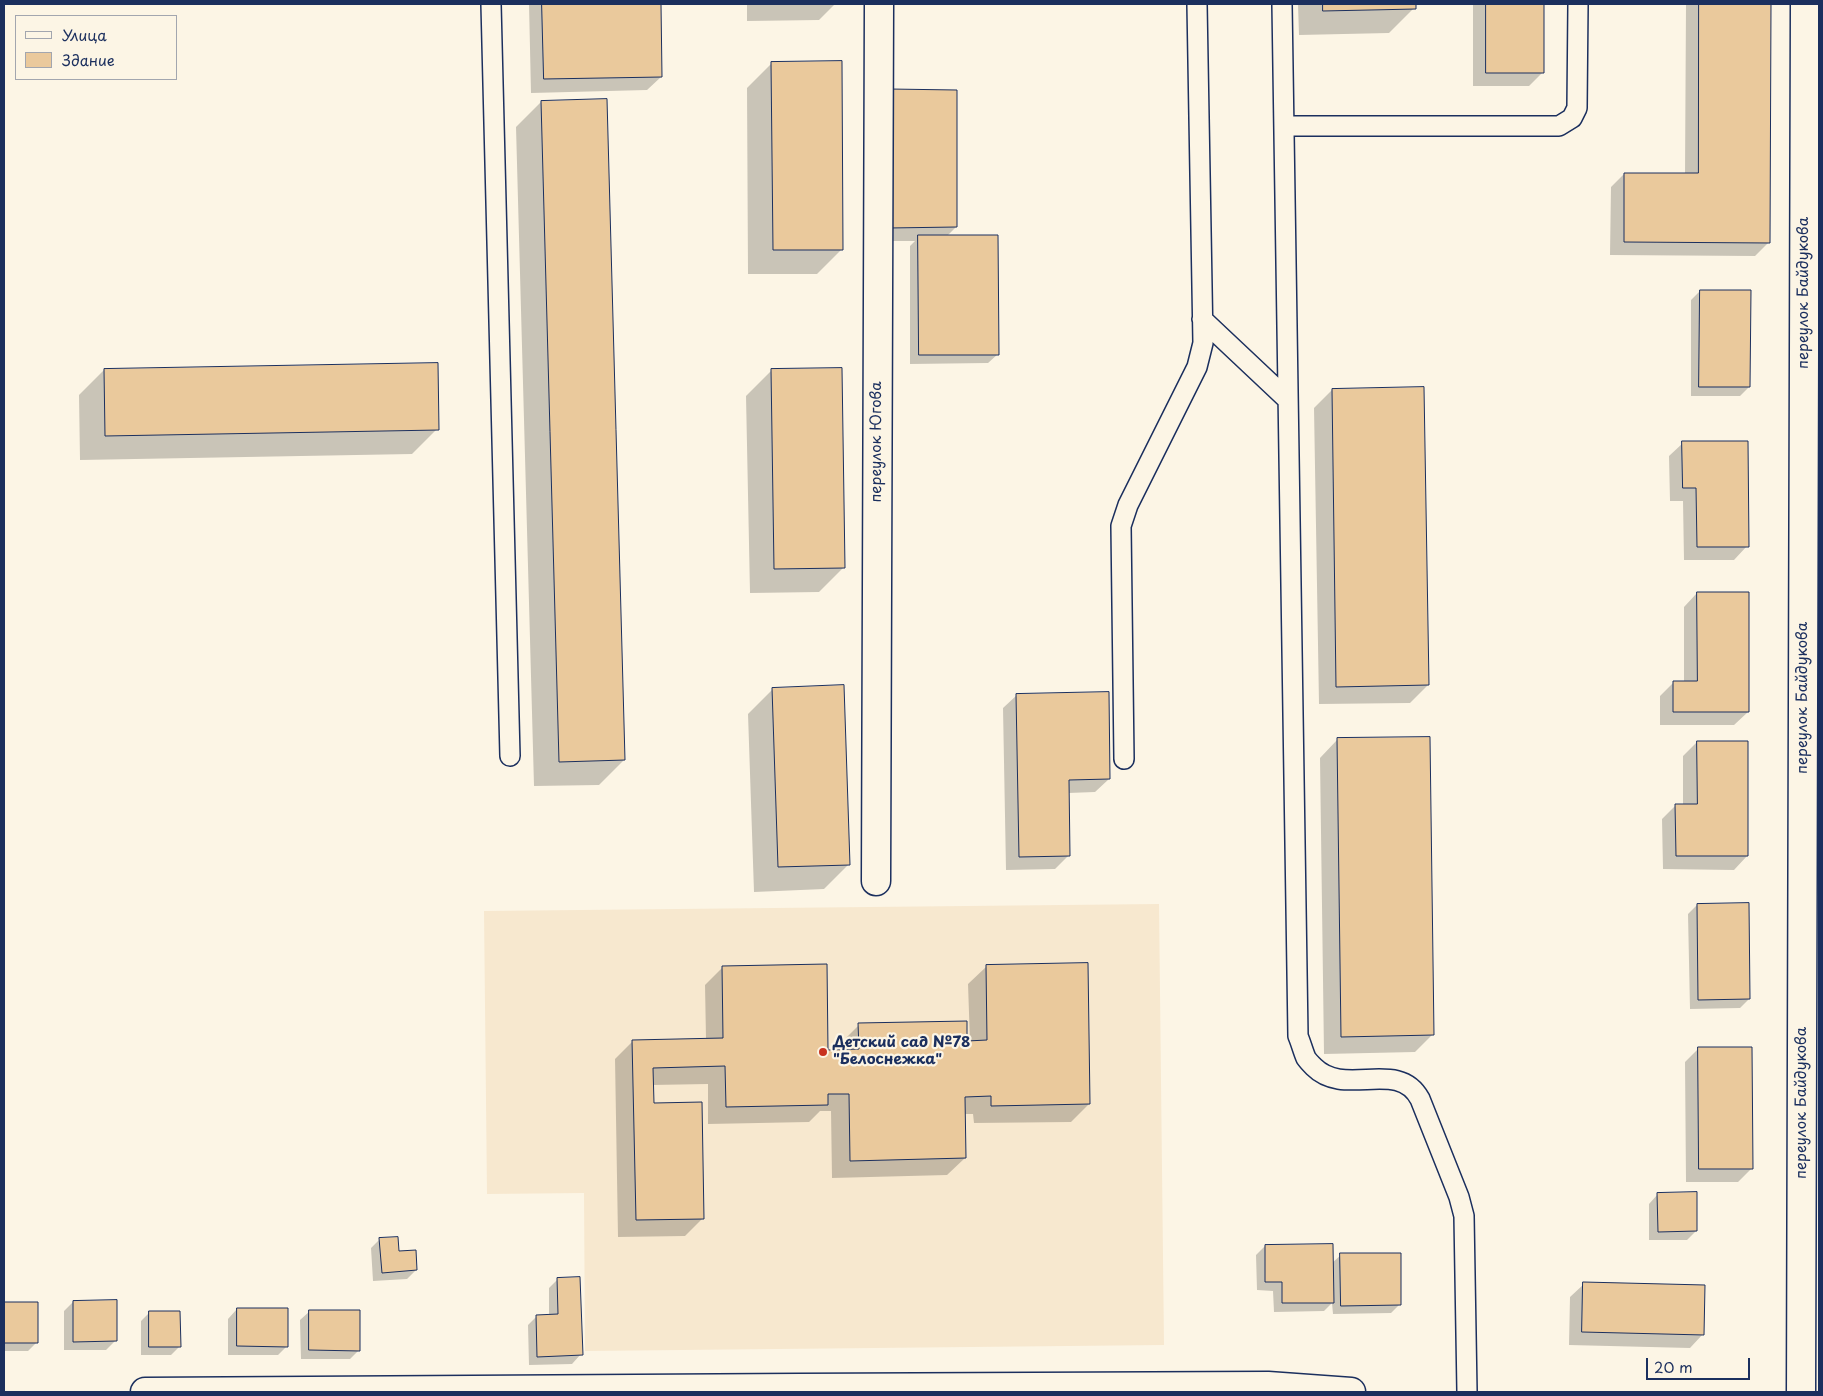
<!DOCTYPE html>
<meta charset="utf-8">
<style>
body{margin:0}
#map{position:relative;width:1823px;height:1396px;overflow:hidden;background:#fcf5e5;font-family:"Playpen Sans",sans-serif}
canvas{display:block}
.frame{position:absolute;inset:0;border:5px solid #1b2f5e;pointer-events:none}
.legend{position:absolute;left:15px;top:15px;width:162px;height:65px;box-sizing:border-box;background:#fcf5e5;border:1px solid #a2a6af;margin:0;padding:6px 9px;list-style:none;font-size:15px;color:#1b2f5e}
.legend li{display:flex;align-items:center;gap:10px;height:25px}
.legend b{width:25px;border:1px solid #a2a6af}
.scale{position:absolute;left:1646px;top:1358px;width:104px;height:22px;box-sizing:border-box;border:2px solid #1b2f5e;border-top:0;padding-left:6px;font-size:15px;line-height:18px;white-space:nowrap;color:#1b2f5e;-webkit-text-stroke:4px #fcf5e5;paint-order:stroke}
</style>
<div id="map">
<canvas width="1823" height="1396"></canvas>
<div class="frame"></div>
<ul class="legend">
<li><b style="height:6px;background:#fcf5e5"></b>Улица</li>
<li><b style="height:14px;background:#eac99c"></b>Здание</li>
</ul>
<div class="scale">20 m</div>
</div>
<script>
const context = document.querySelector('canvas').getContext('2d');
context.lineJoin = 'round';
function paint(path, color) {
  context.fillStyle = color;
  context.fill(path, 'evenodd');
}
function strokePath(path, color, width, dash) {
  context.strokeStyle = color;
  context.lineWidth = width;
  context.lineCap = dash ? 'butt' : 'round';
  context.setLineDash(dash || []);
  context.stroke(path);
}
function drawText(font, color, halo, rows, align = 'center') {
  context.font = font + ' "Playpen Sans",sans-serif';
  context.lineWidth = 4.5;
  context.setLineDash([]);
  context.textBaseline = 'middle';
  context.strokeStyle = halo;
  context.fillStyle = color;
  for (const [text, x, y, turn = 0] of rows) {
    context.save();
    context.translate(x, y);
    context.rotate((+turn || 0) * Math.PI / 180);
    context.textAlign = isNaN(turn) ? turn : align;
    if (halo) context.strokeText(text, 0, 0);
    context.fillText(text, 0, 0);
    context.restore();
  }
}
const built = new Path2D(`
 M1159,904l5,441 -579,6 -1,-158 -97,1 -3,-283z`);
const shadow = new Path2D(`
 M529,4h131l1,73 -14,13 -116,3z
 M747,4h88l-16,16 -72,1z
 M1298,4h116v4l-25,25 -90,2z
 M1473,4h69v69l-13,13h-56z
 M1686,4h83v238l-14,14 -145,-1 1,-68 13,-13h61z
 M772,63l70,186 -25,25h-69l-1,-186z
 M541,102l83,658 -25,25 -65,1 -18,-659z
 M876,104l80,123 -10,10 52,117 -10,9 -78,1v-118l5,-5h-39z
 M1700,291l49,96 -9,9h-49v-96z
 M104,370l333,59 -25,25 -332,6 -1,-65z
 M771,371l73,196 -25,25 -69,1 -4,-197z
 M1332,390l96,295 -18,18 -91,1 -5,-296z
 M1683,443l64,103 -13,14h-50l-1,-59h-13l-1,-45z
 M1697,593l51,119 -14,13h-74v-29l14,-14h10v-75z
 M773,689l76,175 -25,25 -70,3 -6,-178z
 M1017,695l92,84 -14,13 -27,1 1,62 -14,14 -49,1 -3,-162z
 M1337,740l96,294 -18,18 -91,2 -4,-296z
 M1697,742l50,114 -13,14 -71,-1 -1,-50 14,-14h7v-49z
 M1697,905l52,94 -9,9 -50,1 -2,-95z
 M723,967l104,84h14v-8l18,-18 111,17 -2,-58 18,-17 103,137 -18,18 -97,1 -1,-9h-9l1,44 -18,17 -115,3 -1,-67h-11l-11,11 -101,2v-40l-56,1 1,19 50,114 -18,18 -67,1 -3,-178 18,-18 73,-2 -1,-54z
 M1699,1048l53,120 -14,14h-52l-1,-120z
 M1658,1194l38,37 -9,9h-38v-36z
 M380,1239l18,13 18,18 -9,9 -34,2 -2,-33z
 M1265,1246l67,17 9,-8 59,49 -9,9 -58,1 -1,-11 -8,8 -50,1 -1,-21 -16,-1 -1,-35z
 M558,1279l23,75 -9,10 -43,1 -1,-40 9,-9h12v-28z
 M1584,1284l119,50 -13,14 -121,-3 1,-48z
 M73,1302l42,39 -9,9h-42v-39z
 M4,1304h33v38l-9,9h-24z
 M237,1309l50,37 -9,9h-50v-36z
 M310,1311l49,39 -9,9h-49l-1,-39z
 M150,1312l30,34 -9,9h-30v-34z`);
const building = new Path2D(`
 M542,4h119l1,73 -118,2z
 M1323,4h93v5l-93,2z
 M1486,4h58v69h-58z
 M1699,4h72l-1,239 -146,-1v-69h74z
 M842,61l1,189h-70l-2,-188z
 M889,89l68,1v137l-68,1z
 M607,99l18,661 -66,2 -18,-661z
 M918,235h80l1,120h-80z
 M1700,290h51l-1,97h-51z
 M438,363l1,67 -334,6 -1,-67z
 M842,368l3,200 -71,1 -3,-200z
 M1424,387l5,298 -93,2 -4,-298z
 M1682,441h66l1,106h-52l-1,-59h-13z
 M1697,592h52v120h-76v-31h24z
 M844,685l6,180 -72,2 -6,-179z
 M1109,692l1,87 -41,1 1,76 -51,1 -3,-163z
 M1430,737l4,298 -93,2 -4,-299z
 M1697,741h51v115h-72l-1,-52h22z
 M1749,903l1,96 -52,1 -1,-96z
 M1088,963l2,141 -99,2v-10l-26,1 1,61 -116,3 -1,-67h-21v11l-102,2 -1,-41 -72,2 1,35 48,-1 2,117 -68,1 -4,-180 91,-2 -1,-72 105,-2 1,86 31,-1 -1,-26 109,-2v20l20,-1 -1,-75z
 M1698,1047h54l1,122h-54z
 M1697,1192v39l-39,1 -1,-39z
 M398,1237l1,14 17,-1 1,20 -35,3 -3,-35z
 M1333,1244l1,59h-52v-21h-17v-37z
 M1340,1253h61v52l-60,1z
 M580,1277l3,78 -46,2 -1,-42 22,-1 -1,-36z
 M1583,1282l122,3 -1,50 -122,-3z
 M117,1300v41l-44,1v-41z
 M4,1302h34v41h-34z
 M237,1308h51v39l-51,-1z
 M309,1310h51v41l-51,-1z
 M149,1311h31l1,36h-32z`);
const lane = new Path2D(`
 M491,4l19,752
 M1282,4l16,1032c3,7 5,15 8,22 2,3 5,6 8,9 31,31 84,-9 106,32l39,98 5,19 3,176
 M1284,126h275l13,-8 5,-10 1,-104
 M1202,319l86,81
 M1124,759l-3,-233 7,-21 69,-138 6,-24 -6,-339`);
const street = new Path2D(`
 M876,881l3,-877
 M145,1392l654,-4 469,-2 83,6
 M1801,1392l4,-1388`);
const markers = [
 [823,1052,5,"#c8321e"]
];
const streetNames = [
 ["переулок Байдукова",1804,293,-90],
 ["переулок Югова",877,442,-90],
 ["переулок Байдукова",1803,698,-90],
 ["переулок Байдукова",1802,1103,-90]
];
const poiNames = [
 ["Детский сад №78",833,1043],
 ["\"Белоснежка\"",833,1060]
];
paint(built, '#f7e8cf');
paint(shadow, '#0003');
paint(building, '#eac99c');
strokePath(building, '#1b2f5e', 1);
strokePath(lane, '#1b2f5e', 22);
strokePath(street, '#1b2f5e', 31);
strokePath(lane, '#fcf5e5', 19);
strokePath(street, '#fcf5e5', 28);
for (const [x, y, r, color] of markers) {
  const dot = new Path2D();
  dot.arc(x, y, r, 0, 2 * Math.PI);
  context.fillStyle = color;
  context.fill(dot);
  strokePath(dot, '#fcf5e5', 2);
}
drawText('15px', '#1b2f5e', '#fcf5e5', streetNames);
drawText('bold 15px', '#1b2f5e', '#fcf5e5', poiNames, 'left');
</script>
